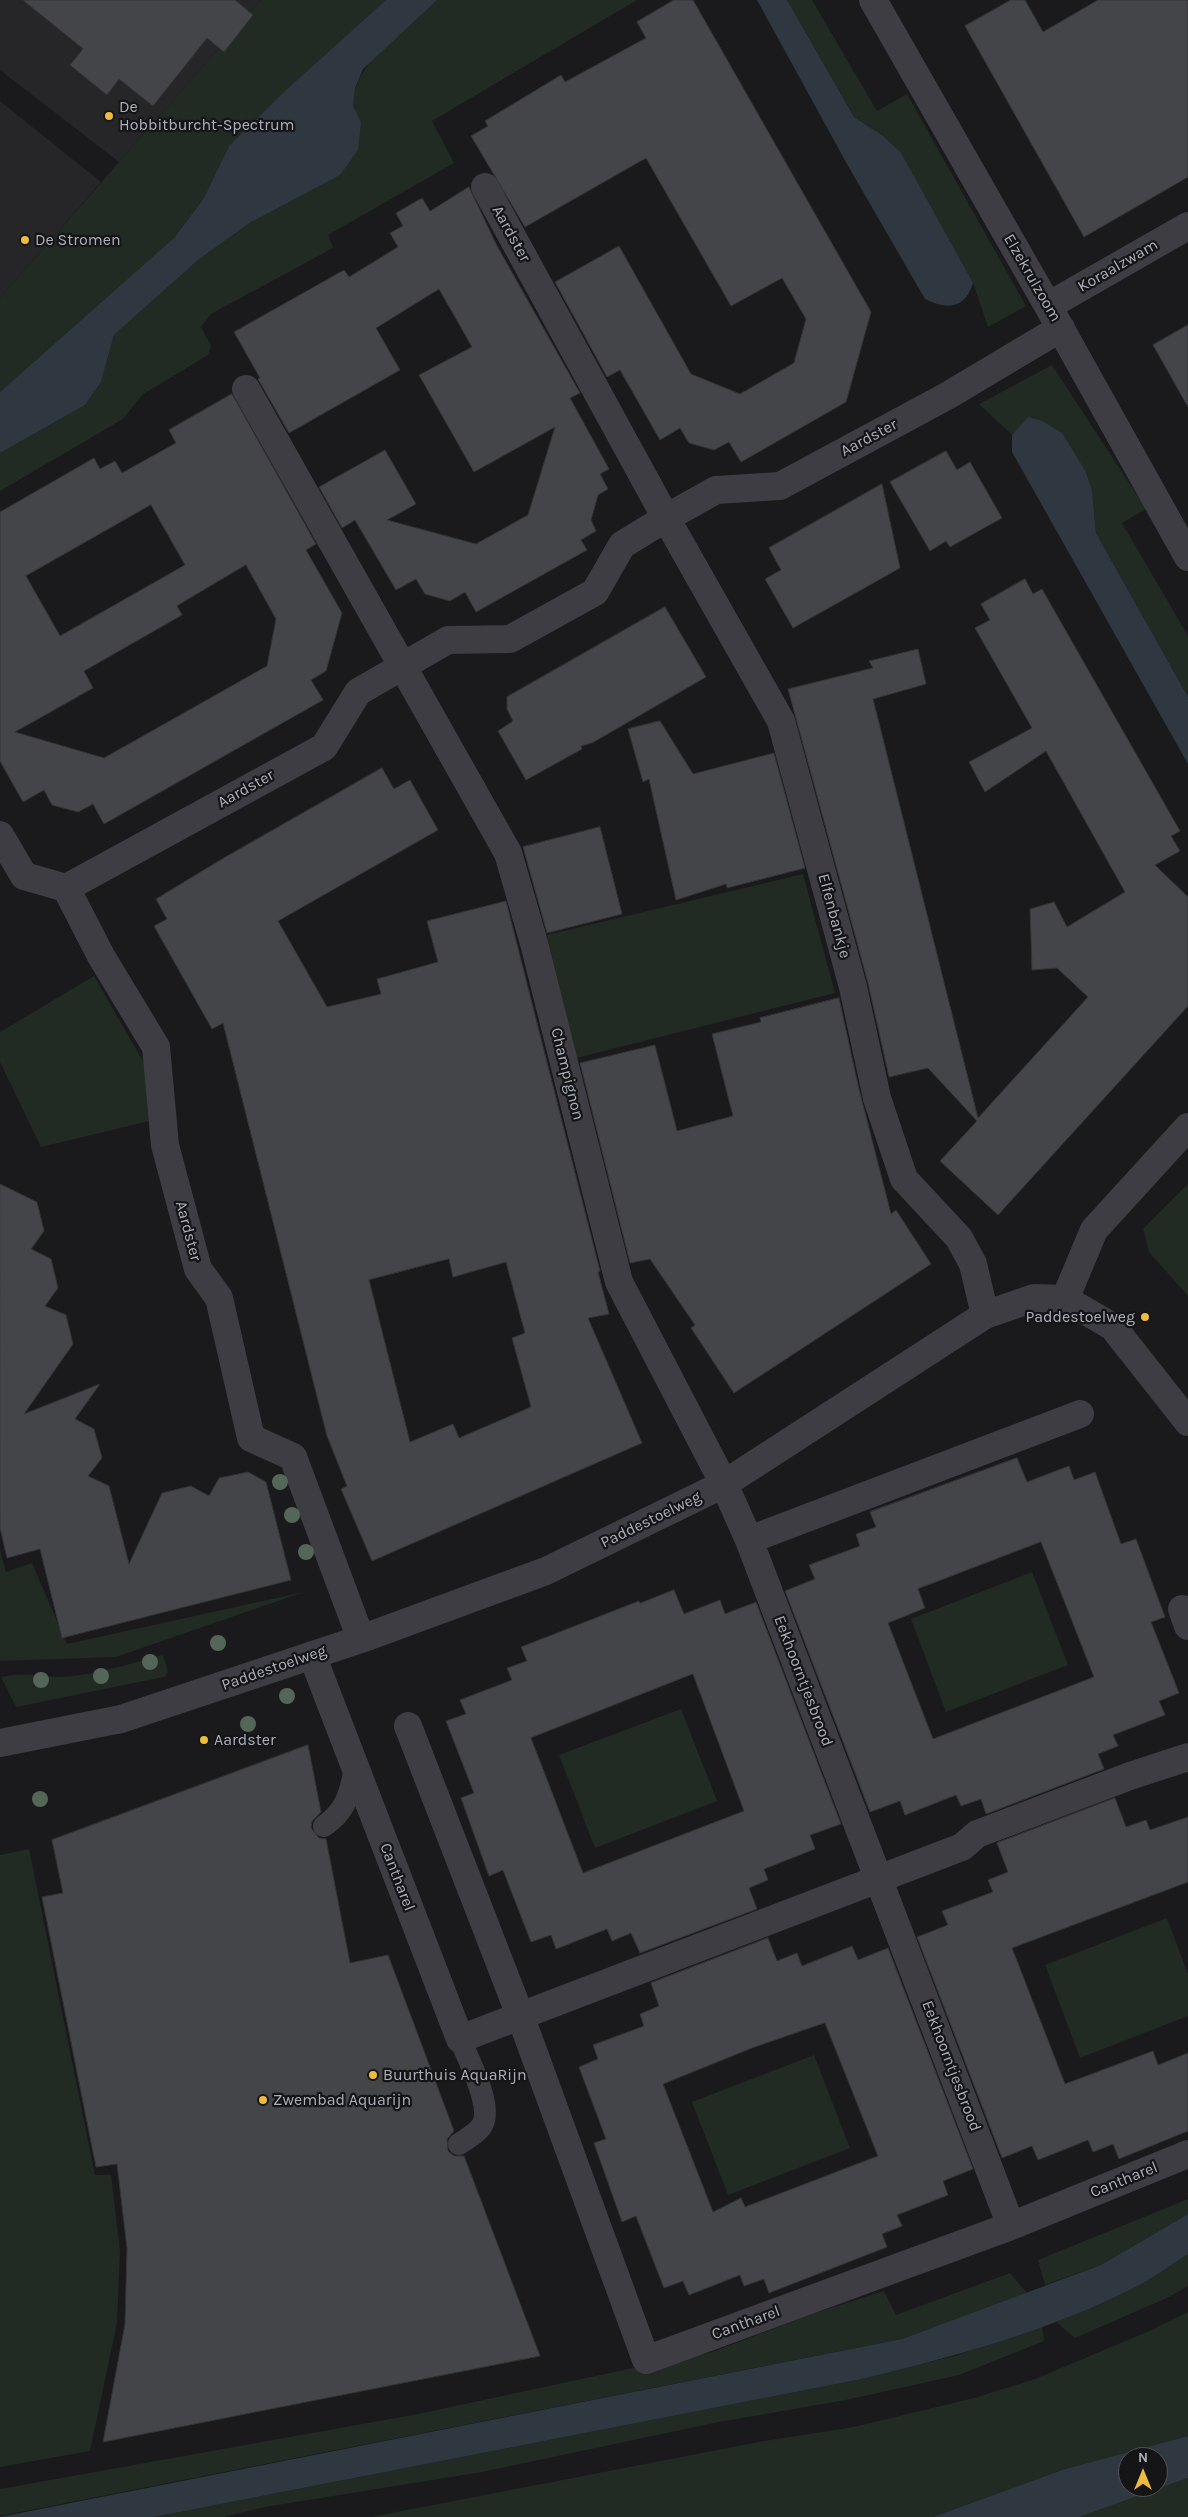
<!DOCTYPE html>
<style>
body{margin:0}
#map{position:relative;width:1188px;height:2517px;overflow:hidden;background:#1a1a1c;font-family:Karla,sans-serif}
canvas{display:block}
.north{position:absolute;left:1118px;top:2447px;width:50px;height:50px;box-sizing:border-box;background:#151517;border:1px solid #515359;border-radius:50%;rotate:0deg;font-size:14px;font-weight:700;line-height:20px;text-align:center;color:#acb0bb}
.north::after{content:'';display:block;margin:auto;width:18px;height:22px;background:#eebb3f;clip-path:polygon(50% 0,100% 100%,50% 72%,0 100%)}
</style>
<div id="map">
<canvas width="1188" height="2517"></canvas>
<div class="north">N</div>
</div>
<script>
const context = document.querySelector('canvas').getContext('2d');
context.lineJoin = 'round';
function paint(path, color) {
  context.fillStyle = color;
  context.fill(path, 'evenodd');
}
function strokePath(path, color, width, dash) {
  context.strokeStyle = color;
  context.lineWidth = width;
  context.lineCap = dash ? 'butt' : 'round';
  context.setLineDash(dash || []);
  context.stroke(path);
}
function drawText(font, color, halo, rows, align = 'center') {
  context.font = font + ' Karla,sans-serif';
  context.lineWidth = 4.5;
  context.setLineDash([]);
  context.textBaseline = 'middle';
  context.strokeStyle = halo;
  context.fillStyle = color;
  for (const [text, x, y, turn = 0] of rows) {
    context.save();
    context.translate(x, y);
    context.rotate((+turn || 0) * Math.PI / 180);
    context.textAlign = isNaN(turn) ? turn : align;
    if (halo) context.strokeText(text, 0, 0);
    context.fillText(text, 0, 0);
    context.restore();
  }
}
const built = new Path2D(`
 M0,0h261l-142,162 -119,-92z
 M0,101l101,81 -101,116z`);
const green = new Path2D(`
 M261,0h125l-99,89 -58,57 -25,52 -29,39 -175,155v-94z
 M437,0h200l-205,121 22,42 -126,72 5,13 -122,66 -10,13 10,19 -3,9 -66,40 -19,24 -123,72v-38l85,-48 16,-23 13,-47 84,-75 53,-38 110,-100c-3,-5 -7,-12 -8,-17 -2,-40 57,-81 84,-105z
 M787,0h25l65,111 30,-17 119,212 -38,21 -15,-44 -90,-147 -29,-19z
 M1052,365l94,144 -24,14 66,113v61l-92,-164 -4,-43 -6,-18 -58,-54 -16,17 -33,-31z
 M803,874l32,119 -259,65 -29,-123z
 M94,976l54,94 14,48 -121,29 -41,-85v-30z
 M1188,1184v112l-39,-44 -6,-23z
 M0,1550l6,22 26,-9 35,81 237,-52 -188,65 -116,4z
 M1032,1572l36,93 -122,47 -35,-93z
 M163,1655l5,17 -4,5 -148,30 -15,-30c20,-5 42,0 62,0 34,-2 68,-14 100,-22z
 M681,1709l36,92 -122,47 -36,-93z
 M29,1849l66,326h16l9,76 -3,72 -27,128 -90,16v-612z
 M1167,1918l21,56v42l-108,42 -35,-93z
 M814,2055l36,93 -122,47 -36,-93z
 M1188,2199v15l-87,51 -56,20 -7,-25z
 M1188,2254v32l-19,11 -94,41 -19,-16 83,-38z
 M1010,2273l17,20 -125,46 -902,177v-27l418,-75 215,-46 15,2 64,-18 103,-39 69,-22 12,24z
 M1188,2312v124l-123,33 -132,48h-562l393,-76 90,-14 120,-29 61,-19 112,-47z
 M1042,2325l2,16 -85,34 -108,24 -137,24 -232,49 -217,35 -41,10h-70l703,-137 101,-25z
 M1188,2478v39h-109z`);
const water = new Path2D(`
 M386,0h51l-74,69 -8,19 -2,18 8,16 -3,28 -18,25 -89,47 -53,38 -84,75 -13,47 -16,23 -85,48v-61l175,-155 29,-39 25,-52 58,-57z
 M757,0h30l67,117 29,19 18,17 72,130c-8,26 -25,27 -48,16l-78,-135z
 M1028,417l14,4 20,12 24,39 6,18 4,43 92,164v67l-176,-312v-17z
 M1188,2214v40c-16,10 -32,22 -49,31 -88,46 -186,72 -282,95l-703,137h-154l902,-178 199,-74z
 M1188,2436v42l-109,39h-146l132,-48zM1128,2457h30v30h-30z`);
const building = new Path2D(`
 M23,0h212l18,15 -29,37 -17,-14 -54,68 -34,-27 -12,16 -37,-30 13,-16z
 M674,0h19l178,312 -25,90 -105,60 -12,-20 -15,8 -25,-7 -9,-15 -20,12 -40,-70 -13,7 -52,-95 64,-36 72,128 49,20 54,-31 12,-44 -24,-41 -51,28 -85,-148 -121,69 -54,-91 17,-10 -3,-5 76,-46 4,7 81,-44 -9,-16z
 M1011,0h14l18,32 55,-32h90v177l-104,60 -119,-211z
 M469,187l27,57 84,149 -10,5 39,71 -9,5 8,15 -10,6 -7,25 5,11 -15,9 6,10 -111,62 -11,-20 -15,9 -25,-7 -9,-15 -20,11 -41,-70 -13,8 -23,-41 66,-37 31,54 -29,16 89,24 52,-29 27,-88 -81,45 -55,-97 53,-28 -33,-58 -63,39 24,42 -111,63 -31,-54 2,-1 -26,-46 110,-62 5,7 49,-30 -8,-14 13,-7 -7,-13 26,-15 8,13z
 M1188,325v82l-35,-62z
 M232,394l84,150 -10,6 36,63 -16,58 -15,9 12,20 -219,124 -11,-20 -15,8 -26,-7 -8,-15 -21,12 -23,-41v-249l94,-54 6,11 15,-8 7,12 54,-30 -7,-13zM151,505l34,60 -125,71 -34,-60zM246,565l30,54 -9,47 -163,92 -89,-26 78,-44 -9,-17 98,-56 -5,-9z
 M946,451l11,19 13,-8 32,56 -52,29 -4,-6 -16,10 -40,-69z
 M882,484l18,84 -107,60 -28,-49 16,-9 -12,-22z
 M1025,579l8,15 9,-5 138,242 -9,5 9,15 -25,14 33,32v109l-190,209 -58,-54 37,-40 -49,-53 -39,9 -21,-94 -80,-294 85,-21 -4,-7 49,-12 8,35 -53,15 105,419 110,-121 -31,-29 -25,2 -2,-61 24,-7 13,25 58,-35 -79,-141 -61,41 -16,-30 63,-34 -57,-100 15,-8 -9,-16z
 M665,607l41,70 -114,66 -11,3 1,3 -56,31 -28,-49 15,-10 -6,-12v-12z
 M660,721l33,53 81,-21 31,115 -78,20 -1,-4 -50,16 -27,-121 -6,3 -15,-53z
 M382,768l12,21 16,-9 28,50 -160,91 49,86 54,-13 -4,-15 61,-17 -11,-41 79,-20 94,370 -2,1 11,42 -21,4 54,125 -270,118 -31,-72 6,-3 -20,-50 -104,-413 -11,6 -58,-103 13,-7 -11,-20 66,-40zM449,1259l4,18 53,-15 19,71 -13,5 19,69 -72,31 -6,-14 -43,18 -41,-162z
 M600,827l22,87 -75,19 -24,-86z
 M839,998l19,87 33,129 5,-4 35,54 -197,129 -43,-65 4,-3 -45,-66 -20,4 -50,-200 75,-18 22,86 56,-15 -21,-82 49,-12 -1,-4z
 M0,1184l37,18 7,29 -13,18 20,10 7,29 -13,18 21,9 7,29 -49,70 76,-30 -25,35 19,10 8,29 -14,18 21,10 20,78 33,-71 29,-7 18,10 10,-18 29,-6 18,10 25,98 -229,58 -22,-89 -33,9 -7,-30z
 M1017,1458l10,24 42,-16 5,14 21,-8 26,72 15,-5 29,78 -14,5 28,71 -20,8 6,14 -52,20 5,11 -20,8 6,15 -118,45 -5,-15 -20,7 -5,-11 -51,20 -5,-14 -30,11 -85,-221 30,-12 -6,-14 51,-19 -4,-12 20,-7 -6,-15zM1041,1542l53,135 -161,62 -45,-116 37,-15 -7,-19z
 M674,1590l10,24 36,-14 5,14 31,-12 85,222 -31,11 5,14 -51,20 4,11 -19,8 8,21 -117,44 -9,-20 -19,8 -5,-12 -51,20 -5,-14 -20,7 -28,-72 -14,6 -28,-78 13,-5 -28,-72 20,-7 -6,-14 52,-20 -5,-12 20,-7 -6,-14 118,-46 1,2zM693,1674l51,137 -161,62 -52,-135z
 M308,1745l13,67 -9,9 -1,7 8,10 7,1 24,124 38,-8 66,176 -7,8 1,12 6,5h10l76,200 -437,86 22,-118 2,-76 -10,-84 -21,3 -54,-270 21,-4 -11,-53z
 M1115,1798l11,29 20,-7 4,10 38,-13v65l-176,66 53,136 88,-33 5,14 30,-12v78l-69,28 -6,-15 -20,8 -5,-12 -50,20 -6,-14 -30,12 -85,-221 31,-12 -6,-14 51,-19 -5,-12 20,-8 -11,-29z
 M768,1938l9,23 20,-8 5,13 50,-20 6,14 30,-12 85,221 -30,12 5,14 -51,20 5,11 -20,8 5,13 -118,46 -5,-14 -20,7 -4,-11 -51,20 -6,-14 -19,7 -28,-72 -14,6 -28,-79 12,-4 -27,-72 19,-8 -5,-14 51,-19 -4,-12 19,-8 -8,-23zM825,2023l53,133 -133,51 -4,-9 -28,14 -50,-128 89,-36z`);
const lane = new Path2D(`
 M324,1826c22,-15 26,-32 31,-57
 M459,2144c7,-5 17,-10 22,-17 14,-18 -13,-68 -21,-88`);
const street = new Path2D(`
 M873,0l175,306 140,251
 M485,187l181,331 115,203 72,266 24,111 27,81 55,59 14,26 12,51
 M1048,306l140,-80
 M246,389l262,464 26,90 85,339 105,202 25,56 262,686
 M0,835l24,41 42,12 258,-141 34,-55 90,-52 62,-1 85,-47 27,-47 44,-27 50,-28 64,-4 167,-90 114,-68
 M66,888l35,68 55,91 9,98 33,124 21,29 32,140 42,19 68,182
 M1065,1299l29,-69 94,-103
 M749,1540l331,-126
 M1182,1609l6,17
 M312,1655l148,384 502,-192 15,-13 153,-58 58,-19
 M408,1726l112,289 126,345 365,-134 177,-72
 M0,1743l121,-24 240,-80 185,-68 178,-87 261,-169 49,-17 31,1 48,28 75,95`);
const trees = [
 [280,1482],
 [292,1515],
 [306,1552],
 [218,1643],
 [150,1662],
 [101,1676],
 [41,1680],
 [287,1696],
 [248,1724],
 [40,1799]
];
const markers = [
 [109,116,5,"#eebb3f"],
 [25,240,5,"#eebb3f"],
 [1145,1317,5,"#eebb3f"],
 [204,1740,5,"#eebb3f"],
 [373,2075,5,"#eebb3f"],
 [263,2100,5,"#eebb3f"]
];
const poiNames = [
 ["De",119,107],
 ["Hobbitburcht-Spectrum",119,125],
 ["De Stromen",35,240],
 ["Paddestoelweg",1135,1317,"right"],
 ["Aardster",214,1740],
 ["Buurthuis AquaRijn",383,2075],
 ["Zwembad Aquarijn",273,2100]
];
const streetNames = [
 ["Aardster",511,234,61],
 ["Koraalzwam",1118,266,-30],
 ["Elzekrulzoom",1032,278,60],
 ["Aardster",869,438,-28],
 ["Aardster",246,789,-29],
 ["Elfenbankje",834,916,75],
 ["Champignon",567,1074,76],
 ["Aardster",188,1231,75],
 ["Paddestoelweg",651,1520,-26],
 ["Paddestoelweg",274,1668,-19],
 ["Eekhoorntjesbrood",803,1681,69],
 ["Cantharel",397,1877,69],
 ["Eekhoorntjesbrood",951,2066,69],
 ["Cantharel",1124,2180,-22],
 ["Cantharel",746,2323,-20]
];
paint(built, '#262629');
paint(green, '#212a23');
paint(water, '#2f3840');
paint(building, '#444549');
strokePath(building, '#343438', 1);
strokePath(lane, '#3d3d43', 22);
strokePath(street, '#3d3d43', 28);
context.fillStyle = '#546657';
for (const [x, y] of trees) {
  context.beginPath();
  context.arc(x, y, 8, 0, 2 * Math.PI);
  context.fill();
}
for (const [x, y, r, color] of markers) {
  const dot = new Path2D();
  dot.arc(x, y, r, 0, 2 * Math.PI);
  context.fillStyle = color;
  context.fill(dot);
  strokePath(dot, '#151517', 2);
}
drawText('16px', '#acb0bb', '#151517', poiNames, 'left');
drawText('16px', '#acb0bb', '#151517', streetNames);
</script>
